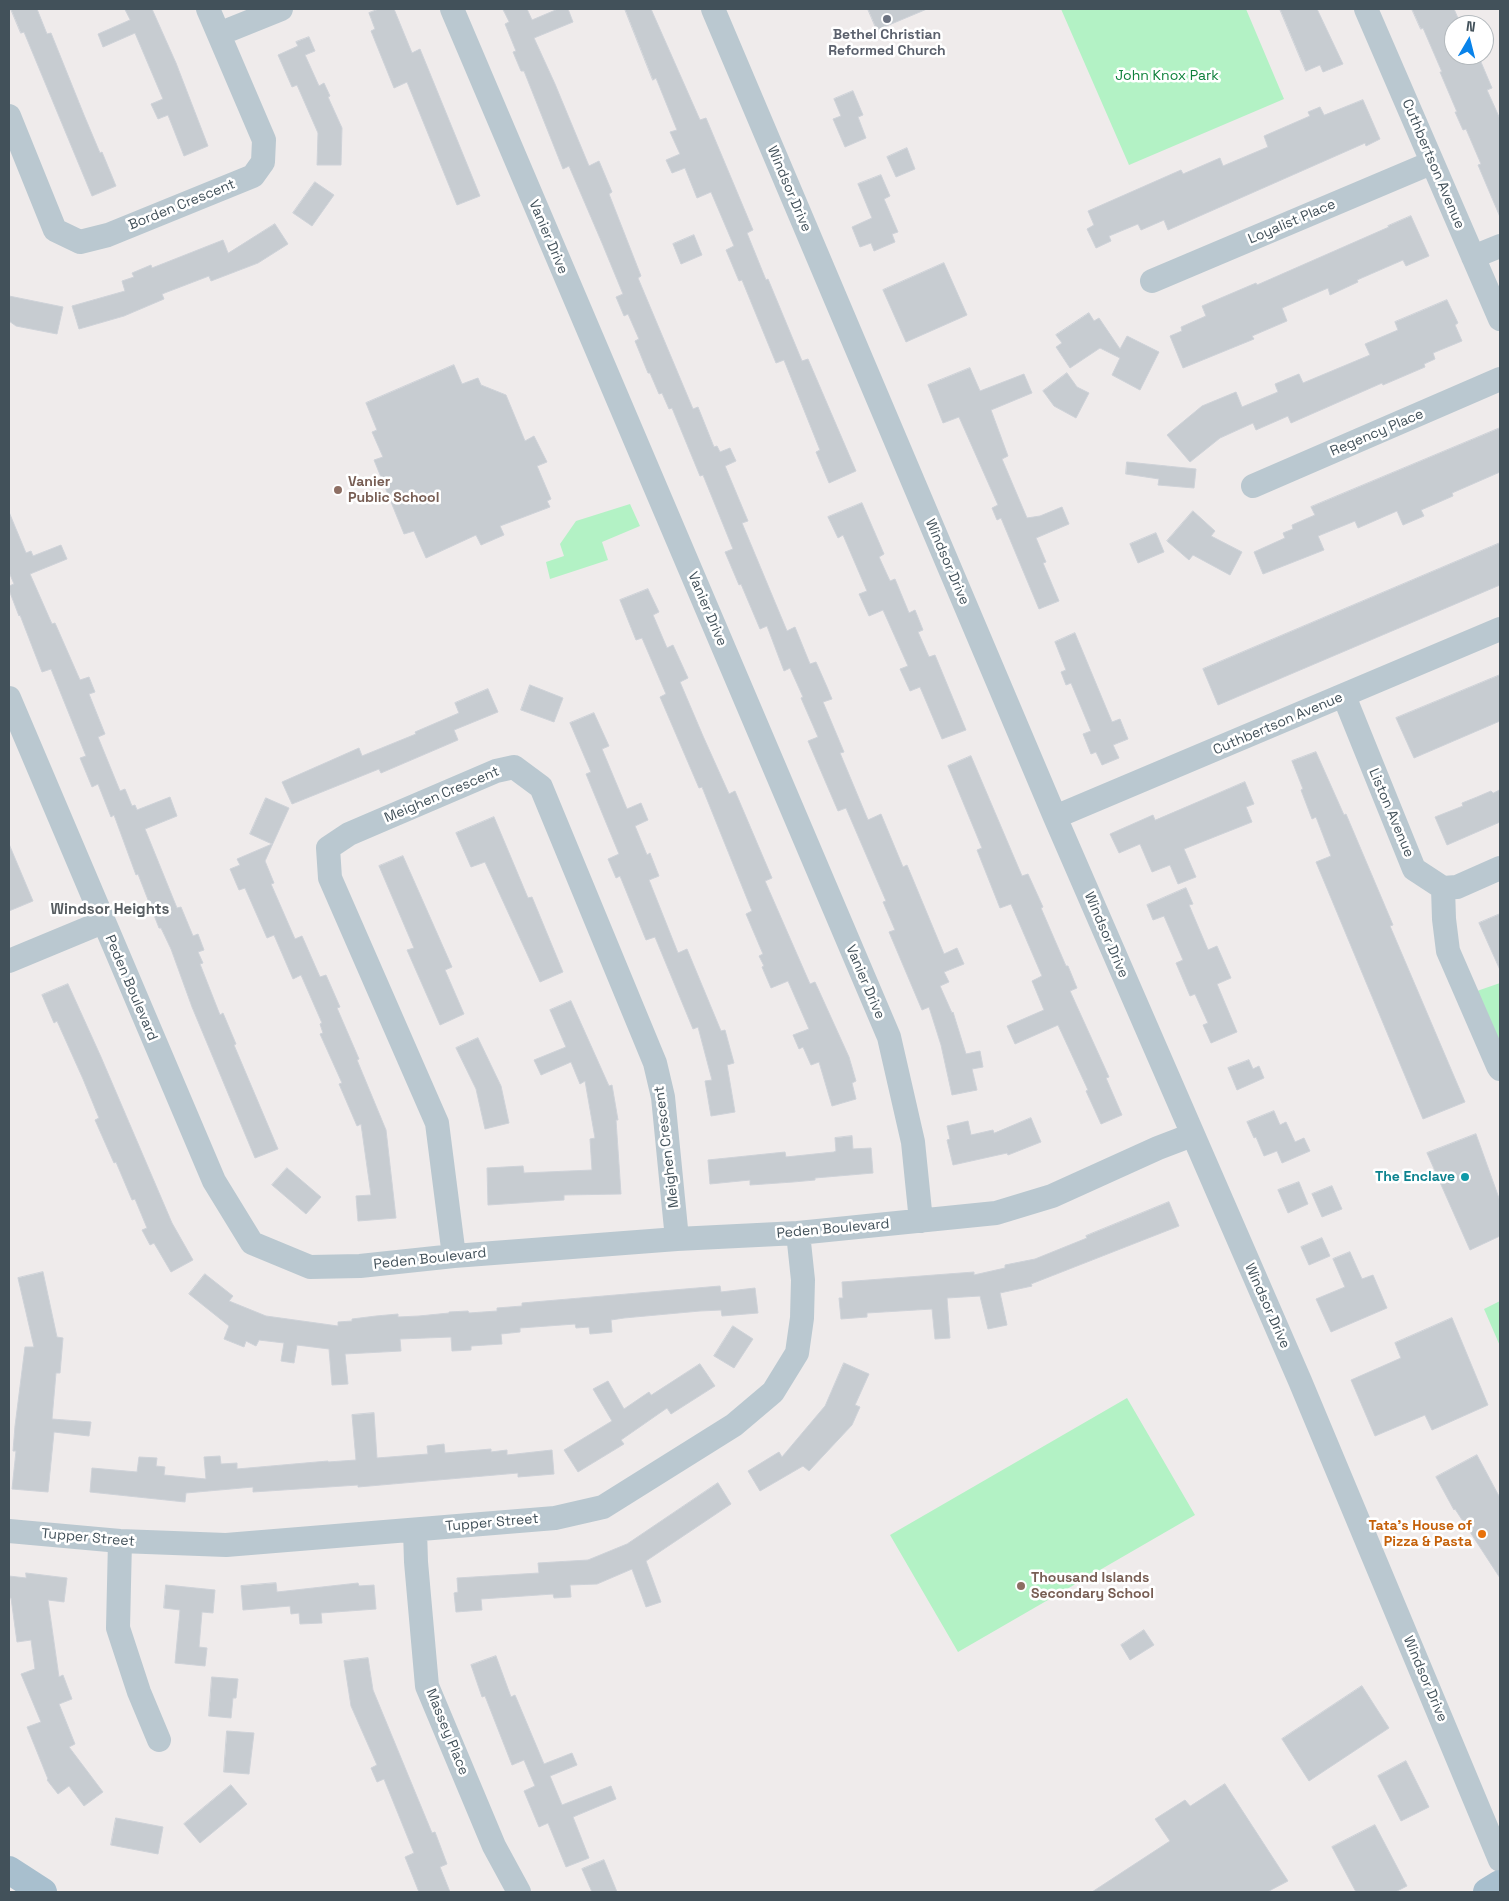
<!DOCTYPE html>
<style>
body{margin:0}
#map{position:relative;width:1509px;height:1901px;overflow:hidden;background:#efebeb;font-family:"Space Grotesk",sans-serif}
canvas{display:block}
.frame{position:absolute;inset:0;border:10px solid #42515a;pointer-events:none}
.north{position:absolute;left:1444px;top:15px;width:50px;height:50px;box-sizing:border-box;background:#fff;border:1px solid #b3b9bd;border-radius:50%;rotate:8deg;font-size:14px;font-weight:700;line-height:20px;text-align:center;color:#42515a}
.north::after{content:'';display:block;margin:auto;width:18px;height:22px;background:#0983ea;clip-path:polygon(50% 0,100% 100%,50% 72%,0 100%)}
</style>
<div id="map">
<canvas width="1509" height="1901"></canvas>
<div class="frame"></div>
<div class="north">N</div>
</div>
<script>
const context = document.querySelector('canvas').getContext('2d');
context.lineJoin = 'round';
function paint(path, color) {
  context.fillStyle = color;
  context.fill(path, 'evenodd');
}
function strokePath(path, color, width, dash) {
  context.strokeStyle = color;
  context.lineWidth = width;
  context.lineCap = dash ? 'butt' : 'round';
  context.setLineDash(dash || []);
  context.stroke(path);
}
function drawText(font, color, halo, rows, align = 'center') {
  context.font = font + ' "Space Grotesk",sans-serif';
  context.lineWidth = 5;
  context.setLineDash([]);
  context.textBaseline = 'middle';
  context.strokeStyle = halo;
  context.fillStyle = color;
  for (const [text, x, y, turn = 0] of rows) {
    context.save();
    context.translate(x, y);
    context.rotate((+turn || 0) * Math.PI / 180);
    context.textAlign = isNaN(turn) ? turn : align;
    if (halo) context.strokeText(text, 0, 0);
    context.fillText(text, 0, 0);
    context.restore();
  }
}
const green = new Path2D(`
 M1061,9h185l38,90 -155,66z
 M630,504l10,22 -38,16 6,18 -58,19 -4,-17 18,-6 -4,-12 16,-23z
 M1500,983v63l-23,-55z
 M1500,1301v45l-16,-37z
 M1127,1398l68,117 -237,137 -68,-117z`);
const building = new Path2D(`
 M11,9h26l10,25 4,-1 33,82 16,38 2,-1 14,34 -24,10 -68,-164 -3,1z
 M125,9h27l24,54 32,83 -24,10 -16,-41 -10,4 -7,-15 12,-5 -28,-66 -32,14 -5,-13 32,-14z
 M379,9h15l18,44 8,-4 60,147 -23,9 -50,-123 -13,6 -23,-57 4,-2 -6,-16z
 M503,9h24l5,11 26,-11h10l5,13 -39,16 21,46 34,82 10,-5 13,31 -3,2 32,82 -3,2 55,131 5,-2 16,40 3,-1 3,6 10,-4 6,13 -11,5 23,55 -6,2 45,108 8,-4 15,37 6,-2 11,25 5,12 -9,3 21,50 -4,1 28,67 13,-6 22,53 4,-2 37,89 13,-6 7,16 -20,8 5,10 -9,4 12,27 1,-1 13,42 14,-3 3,16 -11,2 5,21 -25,5 -11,-50 -12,-38 -7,3 -33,-78 6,-2 -12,-28 3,-1 -40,-93 -8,3 -30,-70 10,-4 -17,-39 2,-1 -13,-29 -6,3 -17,-45 -7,3 -19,-45 -2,1 -14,-33 8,-3 -30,-74 -3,1 -28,-68 -3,1 -7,-16 -3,1 -9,-21h-2l-13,-32 4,-2 -11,-25 -4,2 -8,-19 7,-3 -21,-51 -33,-77 -6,3 -39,-98h-3l-8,-19 3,-1 -11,-27 4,-2z
 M625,9h26l49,111 6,-2 47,112 -6,3 19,47 2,-1 34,82 6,-2 48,112 -27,12 -13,-31 4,-2 -36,-90 -8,3 -34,-83 -3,1 -13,-31 8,-4 -23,-54 -14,6 -12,-30 -13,5 -6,-13 14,-6 -10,-22 7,-2 -21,-52 -3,2z
 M868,9h59l-50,21z
 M1280,9h37l26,55 -20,8 -3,-7 -14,6z
 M1412,9h42l7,16h-7v30h24l14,33 -5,2 13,29v98l-22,-52 3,-1 -15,-35 -3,1 -8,-18h2l-17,-40h2l-19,-44 -2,1z
 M309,37l6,14 -10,4 14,31 5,-3 6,13 -2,1 14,31 -1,37h-24l1,-32 -21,-48 -5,2 -14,-32 20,-9 -2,-4z
 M853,91l10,24 -5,2 8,21 -21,9 -12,-28 8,-3 -7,-17z
 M1363,100l17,39 -14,7 -1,-3 -197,87 -4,-10 -23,10 -3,-6 -29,12 2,5 -15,7 -9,-19 7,-4 -6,-14 93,-41 2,4 37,-16 3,8 45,-19 -4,-11 46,-20 -2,-4 12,-5 4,8z
 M907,148l8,21 -19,8 -9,-20z
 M881,175l9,21 -6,3 14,33 -6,2 3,8 -21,9 -3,-8 -11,4 -8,-20 20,-9 -14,-34z
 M315,182l19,13 -22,31 -19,-13z
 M1411,216l18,40 -23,10 -3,-6 -46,20 1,2 -28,13 -2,-7 -46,20 5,13 -35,15 2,3 -71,29 -13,-32 12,-5 -1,-4 25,-11 -4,-10 54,-23 1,2 132,-58 -1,-1z
 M275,224l13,20 -30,19 -47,18 -2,-5 -47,18 2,5 -40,17 -45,13 -7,-23 53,-15 -3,-10 12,-4 -2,-4 19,-8 1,3 71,-28 5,13z
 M694,235l8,20 -21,9 -8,-20z
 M944,263l23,52 -61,27 -23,-52z
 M9,296l54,11 -6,27 -41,-8 -7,-5z
 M1447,300l11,23 -3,2 7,16 -29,12 2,6 -11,5 1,3 -42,18 -1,-2 -91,40 -3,-7 -32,14 -3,-7 -33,15 -30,24 -23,-27 35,-29 34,-14 6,15 36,-15 -3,-8 24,-10 4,9 67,-28 -5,-11 33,-14 -3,-8z
 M1089,313l5,8 5,-3 21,31 7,-13 32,16 -19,38 -28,-15 8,-17 -20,-10 -30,20 -14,-21 6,-4 -6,-8z
 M454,365l8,19 16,-6 3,7 25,10 19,46 9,-5 13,26 -10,4 14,33 -4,2 3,6 -50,19 4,9 -23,10 -5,-10 -50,23 -12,-27 -10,3 -30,-74 9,-3 -11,-25 5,-2 -11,-27z
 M970,368l10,23 44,-17 8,19 -41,17 17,46 -6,3 25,59 13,-2 22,-9 7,17 -33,14 10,24 -3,1 16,38 -20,8 -38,-91 -4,2 -5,-12 6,-3 -39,-88 -16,6 -15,-38z
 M1067,373l10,14 12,6 -13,25 -22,-12 -11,-15z
 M1500,428v44l-48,21 1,3 -32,14 3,6 -21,9 -6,-14 -39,17 -3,-7 -37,15 6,14 -61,24 -9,-22 31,-14 -2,-5 10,-4 -1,-4 23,-10 -4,-8z
 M1127,462l69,7 -2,19 -36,-3 1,-6 -33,-5z
 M862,503l22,51 -5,3 11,24 5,-2 14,34 6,-3 8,20 -5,2 11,25 6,-2 31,75 -24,9 -22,-52 -10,4 -10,-22 8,-3 -25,-56 -14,6 -10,-22 8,-3 -24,-56 -5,3 -10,-21z
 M1193,511l22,20 -4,5 31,16 -12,23 -37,-20 -4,5 -22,-19z
 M9,512l17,41 5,-2 2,5 28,-11 6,14 -37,15 22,50 3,-1 25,57 9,-3 6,15 -6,2 16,40 -7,3 22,54 5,-2 7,17 3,-1 2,5 33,-13 7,19 -32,13 32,79 4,-1 12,29 5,-2 6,16 -6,2 5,11 -3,1 20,51 3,-2 13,31 -2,1 44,104 -23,9 -63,-151 -21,-58 -10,-21h-2l-21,-54 -2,1 -22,-60 -3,2 -13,-33 -6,3 -12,-29 6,-2 -35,-87 -9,3 -22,-57 -1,1 -10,-26v-4l5,-2 -5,-12z
 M1156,533l8,19 -26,11 -8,-19z
 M1500,543v42l-282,120 -15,-36z
 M648,589l11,23 -6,3 14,33 6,-3 15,33 -8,4 23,54 26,58 6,-3 37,87 -7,3 45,103 5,-2 34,75 7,24 -4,2 4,16 -24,7 -13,-44 -8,3 -8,-18 -4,2 -6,-14 16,-6 -21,-48 -17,7 -9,-21 2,-1 -5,-10 4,-2 -17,-40 6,-3 -50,-124 -3,1 -39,-91 6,-3 -24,-56 -6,2 -16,-40z
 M1075,633l37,89 8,-3 8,20 -15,6 6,13 -17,7 -6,-13 -5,2 -8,-20 8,-3 -20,-48 -5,2 -5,-13 5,-2 -11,-28z
 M1500,675v46l-86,37 -18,-40z
 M530,685l33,13 -9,24 -33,-12z
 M488,689l10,23 -44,18 4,10 -77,33 -2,-4 -87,35 -10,-22 77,-34 3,8 54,-22 -1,-2 44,-19 -4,-10z
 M594,713l15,33 -7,3 25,60 14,-6 7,17 -13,6 12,29 3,-2 9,23 -10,4 29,73 9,-4 34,82 4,-1 9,33 -7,2 8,47 -24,4 -6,-35 7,-1 -14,-53 -5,2 -38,-92 -9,3 -26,-64 -4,2 -8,-19 11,-5 -33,-80 5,-2 -21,-49z
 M1316,752l28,63 2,-1 47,111 -3,1 75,176 -42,17 -107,-257 15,-6 -15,-39 -4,2 -11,-29 2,-1 -11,-28z
 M971,756l51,120 6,-2 15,33 -2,1 25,58h2l9,22 -7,3 39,86 -3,1 16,37 -21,9 -15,-33 2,-1 -30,-65 -43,19 -8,-18 37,-16 -12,-29 10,-5 -31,-72 -11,4 -23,-58 5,-2 -34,-82z
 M1245,782l9,22 -8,3 6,15 -68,27 12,28 -18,7 -8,-19 -18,7 -12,-28 -21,9 -9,-19 43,-19 2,5z
 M1500,790v32l-53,23 -12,-28 28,-11 -1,-3 15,-6 14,-6 2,2z
 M266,798l23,10 -24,53 9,22 -3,1 24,55 7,-3 18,41 6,-2 14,32 -3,1 22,51 -2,1 29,70 10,88 -38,3 -2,-25 15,-1 -10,-71 -4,2 -18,-42 3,-1 -22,-49 3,-1 -3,-9 2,-1 -21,-48 -8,4 -19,-44 -7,3 -22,-50 -6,2 -9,-21 10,-4 -3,-6 35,-15 -22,-10z
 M494,817l34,81 4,-1 31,75 -23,10 -55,-120 -14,5 -15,-34z
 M9,844l24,57 -24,10z
 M403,856l49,111 -7,3 19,44 -24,11 -33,-75 7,-2 -35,-82z
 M1186,888l7,16 -4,1 19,45 9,-4 14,32 -14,6 20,48 -26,11 -8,-18 5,-2 -13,-29 -5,2 -14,-33 7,-3 -19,-44 -11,4 -6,-15z
 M1500,914v56l-21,-47z
 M68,984l33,73 71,166 21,37 -22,12 -17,-29 -4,2 -8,-15 5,-2 -12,-29 -3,1 -16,-38 -2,1 -19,-43 4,-2 -16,-39 -26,-58 -3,2 -12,-28z
 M571,1001l38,85 3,-1 6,35h-2l5,74 -57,1v5l-76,5 -1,-37 36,-2 1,7 68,-3 -2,-31 5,-1 -10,-57 -5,3 -9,-22 -30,13 -7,-15 32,-13 -16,-37z
 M478,1038l23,48 8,37 -24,6 -9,-40 -20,-41z
 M1249,1060l4,9 6,-3 5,12 -27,12 -9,-22z
 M1274,1111l6,14 6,-3 9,20 9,-4 6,13 -28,12 -5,-12 -13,5 -8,-19 -2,1 -7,-16z
 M1031,1118l10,24 -33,13 -1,-2 -54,12 -6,-25 3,-1 -3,-13 21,-5 3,14 22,-5 1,3z
 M1476,1134l24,67v35l-30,14 -43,-97z
 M852,1136l1,13 18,-1 2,25 -58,5v2l-22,2 -43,3v-5l-40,4 -2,-24 77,-8 1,5 48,-5 2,-1 -1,-13z
 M287,1168l34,29 -15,17 -34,-29z
 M1299,1182l9,22 -20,9 -10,-23z
 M1332,1186l10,23 -20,8 -10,-23z
 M1169,1202l10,24 -148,58 1,2 -32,7 7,32 -19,4 -8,-33 -33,2 3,40 -15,1 -3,-30 -65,4v4l-26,2 -2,-21h4l-1,-16 132,-10v3l31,-7v-3l30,-6 52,-21 -1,-2z
 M1322,1238l8,18 -21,9 -8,-18z
 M1350,1252l12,27 11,-4 14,33 -56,24 -15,-33 29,-12 -12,-28z
 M43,1272l14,65 6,1 -3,35h-4l-4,46 39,3 -2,14 -35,-4 -6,60 -36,-3 4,-38h-3l2,-25 10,-79h9l-16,-69z
 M205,1274l28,22 -4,5 37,15 72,10v-4l14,-1v-2l24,-3 22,-2v3l21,-1 30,-3v-1l19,-1 1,2 28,-2v-3l25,-2v-3l198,-17 1,6 34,-4 3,25 -36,3 -1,-6 -21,1 -76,7 -13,2 1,12 -22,2 -1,-7 -13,1 -1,-4 -55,4v4l-19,2 1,10 -31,2v4l-19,1 -1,-14 -51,2 1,12 -56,3 3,30 -16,1 -3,-36 -32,-4 -3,18 -13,-2 3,-18 -25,-3 -3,6 -10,-5 -2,6 -20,-8 5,-13 -40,-32z
 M1452,1318l36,87 -56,25 -7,-15 -50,21 -24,-56 50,-22 -6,-15z
 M733,1326l20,13 -19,29 -20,-12z
 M844,1363l25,11 -14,31 5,2 -8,18 -43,46 -6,-5 -43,25 -12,-20 31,-19 3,5 43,-51z
 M700,1364l15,22 -44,28 -4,-6 -46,32 3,4 -46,28 -14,-22 48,-29 -19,-32 15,-8 16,28 25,-17 2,3z
 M374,1413l3,45 51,-4 -1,-8 17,-2 1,9 46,-4v3l16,-2v5l45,-5 2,24 -36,3v-4l-160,14v-2l-105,7v-5l-67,6 -1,9 -95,-10 2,-24 45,4 2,-15 18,1 -1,8 9,1 -1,8 42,4 -2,-22 16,-1 1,8 16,-1v6l91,-8v1l28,-2 -4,-45z
 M1477,1455l23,43v80l-45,-69 -1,1 -18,-33z
 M718,1483l13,21 -85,57 15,41 -15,5 -14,-38 -35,15 -27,1 1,12 -17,1 -1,-4 -72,5 1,11 -26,2 -2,-19 4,-1 -1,-14 82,-5 -1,-10 50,-3 39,-16z
 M26,1573l41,5 -3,24 -16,-2 11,77 4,-2 9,24 -13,5 16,40 -6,3 34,45 -19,14 -15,-20 -11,8 -11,-14 1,-1 -21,-52 14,-5 -20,-48 14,-5 -4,-29 -14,2 -6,-44h-2v-22l17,2z
 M276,1583l1,9 81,-9 1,3 15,-1 2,24 -55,4 1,10 -22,1 -1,-11 -8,1 -1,-8 -47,4 -2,-24z
 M166,1585l49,5 -2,23 -11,-1 -3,35 8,1 -2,18 -30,-3 5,-53 -16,-2z
 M1144,1630l10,15 -24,15 -9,-15z
 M496,1656l15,41 4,-2 29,69 28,-11 5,12 -27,11 12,29 49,-19 5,13 -43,18 16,41 -23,9 -18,-44 -9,4 -15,-36 11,-5 -11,-26 -12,5 -27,-69 -3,1 -11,-32z
 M368,1658l5,32 59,143 3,-1 12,32 -7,3 10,25h-31l-14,-35 9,-4 -30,-74 -7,3 -6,-14 6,-3 -26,-59 -7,-45z
 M212,1677l26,2 -2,19h-3l-2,20 -22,-2z
 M1362,1686l27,42 -80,53 -27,-42z
 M227,1731l27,2 -5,41 -25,-2z
 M1406,1761l23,46 -28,14 -23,-45z
 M1225,1784l63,97 -21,11h-175l78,-51 -15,-22 30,-19 5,6z
 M231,1785l16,19 -47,39 -16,-19z
 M116,1818l47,9 -5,27 -47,-9z
 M1375,1825l32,61 -12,6h-39l-24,-45z
 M604,1860l13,32h-25l-10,-23z`);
const minor = new Path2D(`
 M452,9l437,1028 24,105 8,79
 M713,9l342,808 245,564 200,479
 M1366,9l134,310
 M219,34l62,-25
 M9,116l46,114 25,12 28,-7 145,-59 10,-14 1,-22 -56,-131
 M1473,257l27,-11
 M1152,281l279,-118
 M1253,486l247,-107
 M1344,696l70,173 29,19 14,-1 43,-19
 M9,698l205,483 38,62 58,24 50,-1 94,-10 223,-17 121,-6 198,-20 56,-17 106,-48 34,-13
 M1055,817l445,-188
 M1443,888l1,31 4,32 50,115 2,3
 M9,961l94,-39
 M454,1256l-17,-133 -107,-245 -2,-30 21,-14 147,-63 18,-4 27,20 114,276 8,34 14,142
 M415,1530l1,32 11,124 67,160 25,46
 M9,1531l111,10 106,4 329,-27 48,-11 131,-82 39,-33 24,-39 5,-35 1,-38 -5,-47
 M120,1541l-2,87 21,64 20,48`);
const major = new Path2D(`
 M9,1870l34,22
 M1487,1892l13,-8`);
const markers = [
 [887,19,5,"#6b7280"],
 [338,490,5,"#8d6e63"],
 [1465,1177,5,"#0f9aa8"],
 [1482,1534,5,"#e8710a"],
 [1021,1586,5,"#8d6e63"]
];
const worshipNames = [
 ["Bethel Christian",887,35],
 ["Reformed Church",887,51]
];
const parkNames = [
 ["John Knox Park",1167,76]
];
const streetNames = [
 ["Cuthbertson Avenue",1433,164,67],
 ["Windsor Drive",789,189,67],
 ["Borden Crescent",182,205,-22],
 ["Loyalist Place",1292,222,-23],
 ["Vanier Drive",548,237,67],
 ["Regency Place",1377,433,-23],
 ["Windsor Drive",947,562,67],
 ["Vanier Drive",707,609,67],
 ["Cuthbertson Avenue",1278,724,-23],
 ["Meighen Crescent",442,795,-23],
 ["Liston Avenue",1391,813,67],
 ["Windsor Drive",1106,935,67],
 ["Vanier Drive",865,982,67],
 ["Peden Boulevard",131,988,67],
 ["Meighen Crescent",667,1147,-97],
 ["Peden Boulevard",833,1229,-5],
 ["Peden Boulevard",430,1259,-6],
 ["Windsor Drive",1267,1306,66],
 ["Tupper Street",492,1523,-5],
 ["Tupper Street",88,1538,5],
 ["Windsor Drive",1425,1679,67],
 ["Massey Place",447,1732,68]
];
const educationNames = [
 ["Vanier",348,482],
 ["Public School",348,498],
 ["Thousand Islands",1031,1578],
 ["Secondary School",1031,1594]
];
const cultureNames = [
 ["The Enclave",1455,1177]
];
const foodNames = [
 ["Tata's House of",1472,1526],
 ["Pizza & Pasta",1472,1542]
];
const neighbourhoodNames = [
 ["Windsor Heights",110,910]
];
paint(green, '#b3f2c5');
paint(building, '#c7ccd1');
strokePath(building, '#ced2d8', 1);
strokePath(minor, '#bac8d0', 24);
strokePath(major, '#a8bfce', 28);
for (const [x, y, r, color] of markers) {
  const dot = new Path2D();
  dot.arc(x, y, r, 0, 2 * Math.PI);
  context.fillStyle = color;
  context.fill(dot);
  strokePath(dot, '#fff', 2);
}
drawText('bold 14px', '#5b616d', '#fff', worshipNames);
drawText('14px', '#0e803b', '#fff', parkNames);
drawText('14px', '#42515a', '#fff', streetNames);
drawText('bold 14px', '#785e54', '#fff', educationNames, 'left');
drawText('bold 14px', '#0d838f', '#fff', cultureNames, 'right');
drawText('bold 14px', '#c56008', '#fff', foodNames, 'right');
drawText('bold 15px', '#575d61', '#fff', neighbourhoodNames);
</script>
